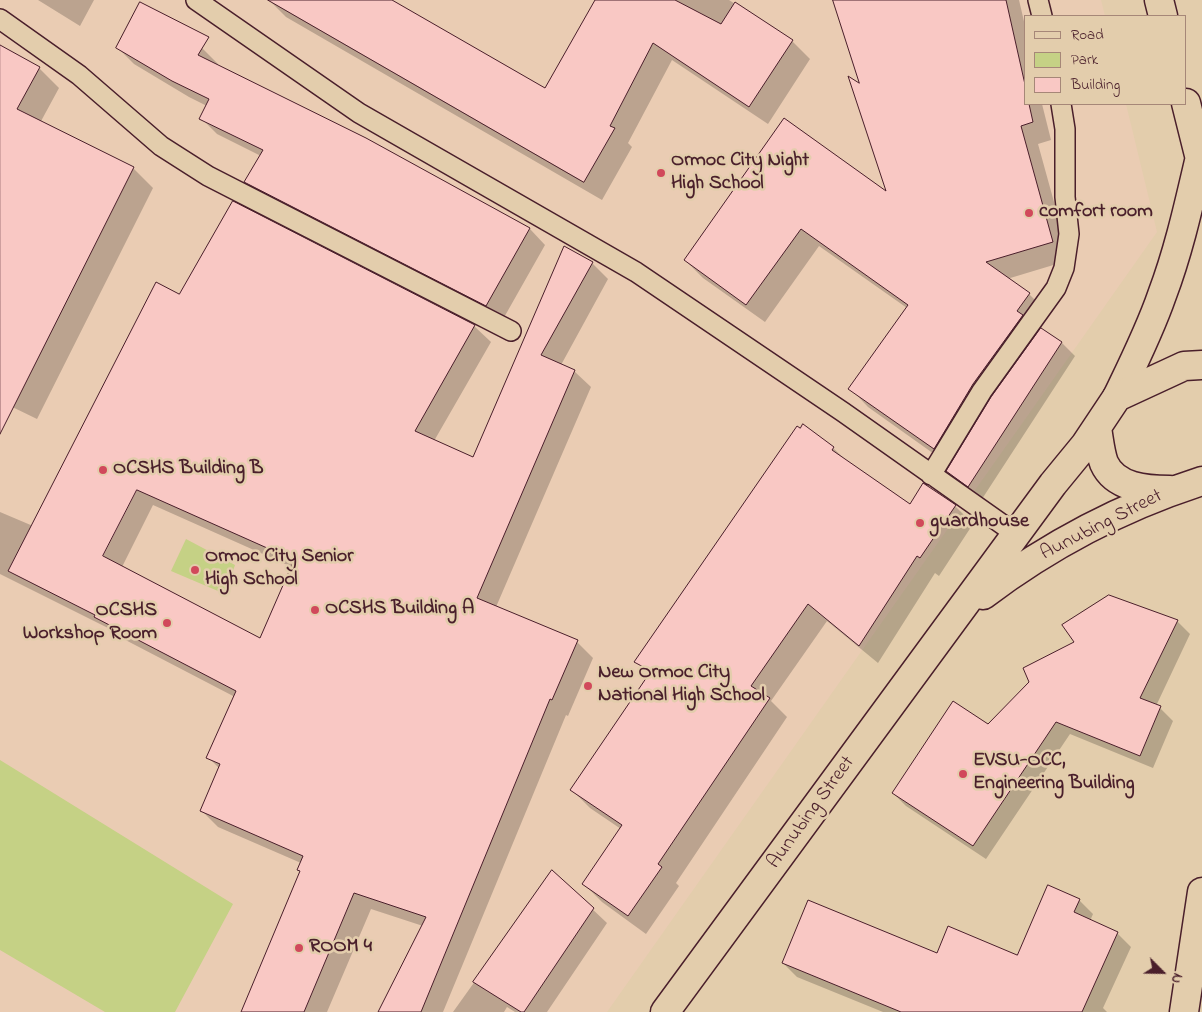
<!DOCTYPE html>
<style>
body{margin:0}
#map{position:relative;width:1202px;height:1012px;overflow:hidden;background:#e3cdac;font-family:"Indie Flower",sans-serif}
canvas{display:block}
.legend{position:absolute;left:1024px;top:15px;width:162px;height:90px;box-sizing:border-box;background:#e3cdac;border:1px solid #a68778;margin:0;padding:6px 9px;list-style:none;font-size:15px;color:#4a1f2b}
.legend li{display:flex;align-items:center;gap:10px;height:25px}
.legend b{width:25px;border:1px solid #a68778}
.north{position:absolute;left:1137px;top:947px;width:50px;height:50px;-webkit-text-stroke:4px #e3cdac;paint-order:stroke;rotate:113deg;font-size:14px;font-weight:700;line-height:20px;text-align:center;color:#4a1f2b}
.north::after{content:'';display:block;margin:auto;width:18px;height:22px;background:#4a1f2b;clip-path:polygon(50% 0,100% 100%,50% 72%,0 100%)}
</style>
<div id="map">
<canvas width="1202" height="1012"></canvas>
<ul class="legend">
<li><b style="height:6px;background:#e3cdac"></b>Road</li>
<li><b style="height:14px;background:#c5d185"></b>Park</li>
<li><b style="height:14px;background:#f9c8c4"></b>Building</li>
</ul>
<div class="north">N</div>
</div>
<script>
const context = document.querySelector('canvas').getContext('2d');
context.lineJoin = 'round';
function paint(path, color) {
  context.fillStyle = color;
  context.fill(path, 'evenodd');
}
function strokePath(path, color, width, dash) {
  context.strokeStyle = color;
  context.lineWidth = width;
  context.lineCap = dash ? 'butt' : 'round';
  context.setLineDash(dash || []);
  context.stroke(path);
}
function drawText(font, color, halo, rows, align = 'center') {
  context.font = font + ' "Indie Flower",sans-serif';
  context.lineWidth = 5;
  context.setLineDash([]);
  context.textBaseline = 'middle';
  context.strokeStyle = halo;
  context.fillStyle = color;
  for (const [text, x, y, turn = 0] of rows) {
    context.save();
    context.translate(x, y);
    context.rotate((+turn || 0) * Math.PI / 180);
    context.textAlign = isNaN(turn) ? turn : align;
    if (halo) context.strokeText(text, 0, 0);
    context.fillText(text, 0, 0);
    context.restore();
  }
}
const built = new Path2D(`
 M0,0h1101l4,16h-79v88h100l31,128 -550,780h-607z`);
const green = new Path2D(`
 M186,539l49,26 -10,29 -54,-23z
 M0,760l233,144 -58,108h-70l-105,-62z`);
const shadow = new Path2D(`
 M38,0h56l-14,26z
 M269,0h121l155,90 52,-90h132l63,41 18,18 -42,65 -96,-64 -44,83 4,4 -30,53 -316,-183z
 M834,0h185l7,30v74h16l9,36 -13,4 32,116 -63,19 22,15 18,18 -12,17 4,4 3,-4 20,14 13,13 -93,143 -21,-15 -13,-13 3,-5 -83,-59 -18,-19 57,-80 -88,-62 -54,76 -62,-44 -18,-18 203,-66 -26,-108z
 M137,9l65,39 16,16 -1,2 148,73 165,90 15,16 -43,76 -241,-124 -15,-15 15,-26 -44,-22 -16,-16 6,-12 -18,-9 -55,-33 -16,-16z
 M0,46l39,22 20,20 -19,35 93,45 20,20 -116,231 -37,-18z
 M233,203l241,123 17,16 -57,99 40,18 118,-196 16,16 -47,86 13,6 17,16 -95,220 81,35 16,16 -25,58 -2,-1 -123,297h-64l44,-86 -52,-17 -44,103h-85l59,-140 -3,-3 3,-6 -83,-36 -16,-16 18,-42 -12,-12 27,-60 -123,-64 -4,-5 -108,-54v-62l33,14 147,-231zM153,505l139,62 -32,73 -138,-73z
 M833,448l17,16 60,42 14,-21 31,21 18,18 -34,52 -4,-3 -57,90 -51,-42 -56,80 16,16 -111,166 3,3 -33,48 -44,-32 -18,-18 37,-55 -31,-21 -18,-18 78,-115 -14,-14z
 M1177,621l13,13 -34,72 4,2 13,13 -20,47 -83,-34 -84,125 -80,-53 -13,-13 95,-68z
 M553,872l54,51 -60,89h-32l-8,-5 -3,5h-51z
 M1079,900l14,14 -3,7 27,12 14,14 -28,61 4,4h-224l-86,-35 -14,-14 155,-8 80,1z`);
const building = new Path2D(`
 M268,0h124l153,88 50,-88h80l46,24 14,-22 58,38 -44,67 -96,-64 -43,83 5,2 -31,54z
 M833,0h173l20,89v15h3l4,18 -12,4 32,116 -67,20 44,31 -13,18 6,4 -50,69 -39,65 -86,-60 60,-84 -107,-76 -55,76 -62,-45 100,-142 102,73 -38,-115 11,7z
 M140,2l69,35 -11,18 168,83 164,90 -44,78 -242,-124 19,-32 -64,-31 10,-20 -37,-18 -56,-33z
 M0,45l40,22 -23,42 117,58 -134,267z
 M233,201l242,124 -60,106 58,26 91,-211 29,16 -52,93 34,15 -98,228 101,42 -26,60 -2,-1 -129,313h-43l48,-95 -72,-24 -50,119h-63l59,-141 -3,-1 6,-14 -103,-45 20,-47 -14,-6 30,-67 -142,-74 1,-2 -87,-44 148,-289 23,12zM137,490l157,70 -34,78 -157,-82z
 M1041,328l21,14 -94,145 -22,-16 45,-74z
 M803,424l31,23 -2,3 78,54 13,-21 33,22 -36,53 -3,-2 -58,90 -51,-42 -57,82 19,12 -112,166 4,3 -34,49 -46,-32 40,-59 -52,-35 81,-119 -17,-9 163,-236 3,2z
 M1109,595l69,25 -38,78 21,8 -21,50 -84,-34 -83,124 -81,-53 61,-92 35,23 41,-42 -6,-14 51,-26 -12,-17z
 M552,870l42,38 -70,104h-3l-48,-30z
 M1048,885l32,14 -6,13 44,20 -36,80h-181l-119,-49 26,-63 129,53 11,-27 69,29z`);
const service = new Path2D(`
 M196,0l163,113 277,159 207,140 173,122
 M1038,0l4,16
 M0,19l79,56 82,71 47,30 303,155
 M931,475l51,-84 74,-103 8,-20 5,-34 -4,-37v-68l-4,-25`);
const tertiary = new Path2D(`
 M1159,0l4,16
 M1186,103l16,64
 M1117,397c16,-33 33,-67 45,-102 17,-45 27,-91 38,-138
 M1184,1012l18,-120`);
const secondary = new Path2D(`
 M1097,428c2,11 3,24 7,35 11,25 43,27 66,27
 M983,595c65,-49 141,-89 219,-114
 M665,1012l388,-528 32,-39 32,-48 67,-31 18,-1`);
const markers = [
 [661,173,5,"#d1495b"],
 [1029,213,5,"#d1495b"],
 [103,470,5,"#d1495b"],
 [920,523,5,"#d1495b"],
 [195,570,5,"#d1495b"],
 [315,610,5,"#d1495b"],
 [167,623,5,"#d1495b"],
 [588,686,5,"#d1495b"],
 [963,774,5,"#d1495b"],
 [299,948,5,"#d1495b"]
];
const poiNames = [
 ["Ormoc City Night",671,162],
 ["High School",671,185],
 ["comfort room",1039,213],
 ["OCSHS Building B",113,470],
 ["guardhouse",930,523],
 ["Ormoc City Senior",205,558],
 ["High School",205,581],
 ["OCSHS Building A",325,610],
 ["OCSHS",157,612,"right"],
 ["Workshop Room",157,635,"right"],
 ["New Ormoc City",598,674],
 ["National High School",598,697],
 ["EVSU-OCC,",973,762],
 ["Engineering Building",973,785],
 ["ROOM 4",309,948]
];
const streetNames = [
 ["Aunubing Street",1102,526,-27],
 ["Aunubing Street",812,813,-54]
];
paint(built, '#eaccb3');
paint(green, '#c5d185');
paint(shadow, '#0003');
paint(building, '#f9c8c4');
strokePath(building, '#4a1f2b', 1);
strokePath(service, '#4a1f2b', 22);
strokePath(tertiary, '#4a1f2b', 31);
strokePath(secondary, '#4a1f2b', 31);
strokePath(service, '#e3cdac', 19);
strokePath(tertiary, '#e3cdac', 28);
strokePath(secondary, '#e3cdac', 28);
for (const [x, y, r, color] of markers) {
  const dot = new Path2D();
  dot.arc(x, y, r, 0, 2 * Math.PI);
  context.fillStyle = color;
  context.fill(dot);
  strokePath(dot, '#e3cdac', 2);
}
drawText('bold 20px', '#4a1f2b', '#e3cdac', poiNames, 'left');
drawText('20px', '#4a1f2b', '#e3cdac', streetNames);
</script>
